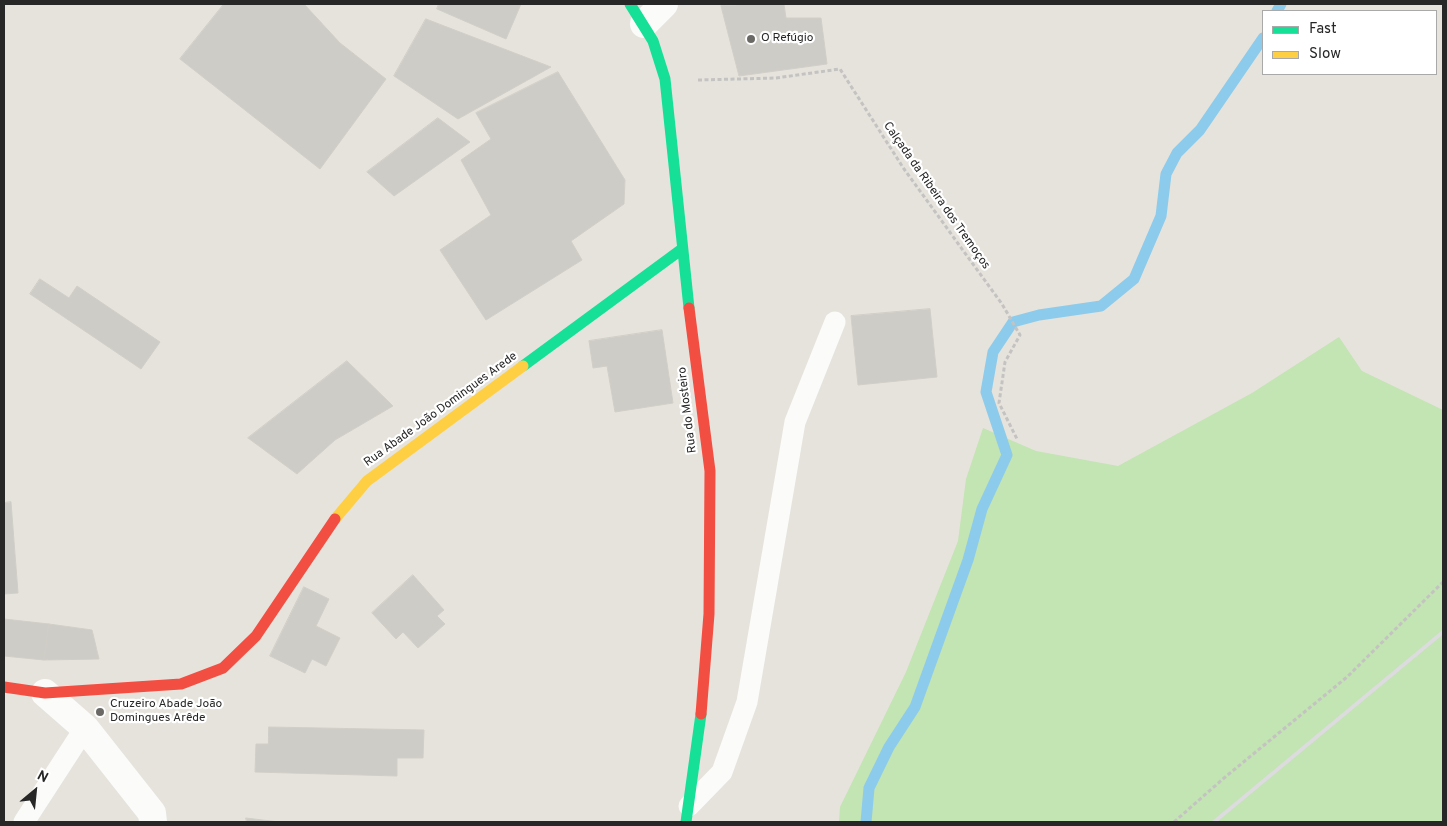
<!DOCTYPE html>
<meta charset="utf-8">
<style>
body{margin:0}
#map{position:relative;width:1447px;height:826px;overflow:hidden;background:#e6e3dc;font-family:Overpass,sans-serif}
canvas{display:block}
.frame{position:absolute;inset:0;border:5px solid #272727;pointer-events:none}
.legend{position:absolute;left:1262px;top:10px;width:175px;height:65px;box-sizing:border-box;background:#fff;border:1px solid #a9a9a9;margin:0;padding:6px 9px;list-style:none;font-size:15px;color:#272727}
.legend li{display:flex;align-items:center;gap:10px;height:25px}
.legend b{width:25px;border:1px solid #a9a9a9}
.north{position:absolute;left:10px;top:766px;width:50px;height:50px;-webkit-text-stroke:4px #fff;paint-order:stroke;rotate:28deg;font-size:14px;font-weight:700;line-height:20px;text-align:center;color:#272727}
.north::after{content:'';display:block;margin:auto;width:18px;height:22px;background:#272727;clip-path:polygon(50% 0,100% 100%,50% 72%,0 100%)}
</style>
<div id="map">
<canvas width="1447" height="826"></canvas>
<div class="frame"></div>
<ul class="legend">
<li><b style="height:6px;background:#16e098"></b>Fast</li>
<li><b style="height:6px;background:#ffcf43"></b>Slow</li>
</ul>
<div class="north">N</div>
</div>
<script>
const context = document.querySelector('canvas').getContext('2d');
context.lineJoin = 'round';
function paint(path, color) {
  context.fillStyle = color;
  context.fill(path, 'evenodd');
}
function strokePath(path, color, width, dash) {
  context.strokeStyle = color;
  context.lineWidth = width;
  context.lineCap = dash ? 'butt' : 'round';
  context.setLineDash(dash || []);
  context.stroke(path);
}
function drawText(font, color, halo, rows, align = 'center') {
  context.font = font + ' Overpass,sans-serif';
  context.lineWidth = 4.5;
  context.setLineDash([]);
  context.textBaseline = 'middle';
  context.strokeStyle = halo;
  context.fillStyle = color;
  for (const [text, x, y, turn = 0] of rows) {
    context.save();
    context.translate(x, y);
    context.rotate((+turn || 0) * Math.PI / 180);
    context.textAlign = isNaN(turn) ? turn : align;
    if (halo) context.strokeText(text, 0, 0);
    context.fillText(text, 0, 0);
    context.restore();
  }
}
const green = new Path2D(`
 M1339,337l23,34 81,39v412h-604l1,-15 66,-135 52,-131 8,-62 17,-51 53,23 82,15 134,-73z`);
const stream = new Path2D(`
 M1277,11l4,-7
 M866,822l3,-34 20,-41 26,-40 53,-147 14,-51 25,-54 -21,-63 7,-40 20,-30 26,-7 62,-9 33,-27 27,-63 5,-42 11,-21 23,-23 63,-92`);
const building = new Path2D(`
 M224,4h80l36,39 46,36 -66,90 -140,-110z
 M439,4h82l-15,35 -69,-30z
 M756,4h28l2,14h35l6,46 -88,12 -18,-70z
 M426,19l125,48 -93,52 -64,-43z
 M558,72l67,108 -1,24 -53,37 11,19 -96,60 -46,-70 51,-35 -30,-55 30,-21 -15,-26z
 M438,118l32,24 -76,54 -27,-24z
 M40,279l29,19 8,-12 83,56 -19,27 -111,-75z
 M930,309l7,68 -79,8 -7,-69z
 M662,330l11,73 -58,9 -8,-46 -14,2 -4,-27z
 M347,361l46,45 -58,34 -38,34 -49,-36z
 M11,502l7,91 -14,1v-91z
 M413,575l31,35 -7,6 8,8 -27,24 -15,-16 -7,7 -24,-26z
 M304,587l25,12 -13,27 24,12 -14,28 -14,-7 -7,14 -35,-17z
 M4,619l45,5 -5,36 -40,-4z
 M49,624l43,6 7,29 -55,1z
 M269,727l155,3 -1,28h-26v18l-142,-4 1,-28h12z
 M246,818l33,4h-32z`);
const path = new Path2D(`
 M698,80l78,-2 64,-9 64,100 98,135 18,31 -15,27 -6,41 18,36
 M1174,822l50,-44 123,-101 96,-95`);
const lane = new Path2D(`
 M689,806l33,-34 25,-70 48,-280 40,-100
 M24,822l61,-94`);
const street = new Path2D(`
 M644,24l20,-20
 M45,693l40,35 67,85 1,9`);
const fast = new Path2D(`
 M630,4l23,37 12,38 24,229
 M523,366l159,-117
 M686,822l15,-108`);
const slow = new Path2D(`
 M335,519l32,-38 156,-115`);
const jam = new Path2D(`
 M689,308l21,163 -1,143 -8,100
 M4,687l41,6 136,-9 42,-16 33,-32 79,-117`);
const rail = new Path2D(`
 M1214,822l229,-190`);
const markers = [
 [751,39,5,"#6a6966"],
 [100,712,5,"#6a6966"]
];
const poiNames = [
 ["O Refúgio",761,39],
 ["Cruzeiro Abade João",110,705],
 ["Domingues Arêde",110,719]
];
const streetNames = [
 ["Calçada da Ribeira dos Tremoços",936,196,55],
 ["Rua Abade João Domingues Arede",441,410,-36],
 ["Rua do Mosteiro",688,410,-97]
];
paint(green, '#c3e4b3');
strokePath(stream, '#8ccbeb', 11);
paint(building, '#ceccc7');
strokePath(building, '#d1cec8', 1);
strokePath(path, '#c4c3c2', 3, [4, 2.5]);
strokePath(lane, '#fbfbfa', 21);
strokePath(street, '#fbfbfa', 28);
strokePath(fast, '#16e098', 11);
strokePath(slow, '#ffcf43', 11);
strokePath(jam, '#f24e42', 11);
strokePath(rail, '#dcdbdd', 4);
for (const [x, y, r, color] of markers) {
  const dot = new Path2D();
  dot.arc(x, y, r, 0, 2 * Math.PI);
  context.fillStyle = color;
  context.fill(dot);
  strokePath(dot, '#fff', 2);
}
drawText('12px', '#272727', '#fff', poiNames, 'left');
drawText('12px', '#272727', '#fff', streetNames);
</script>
